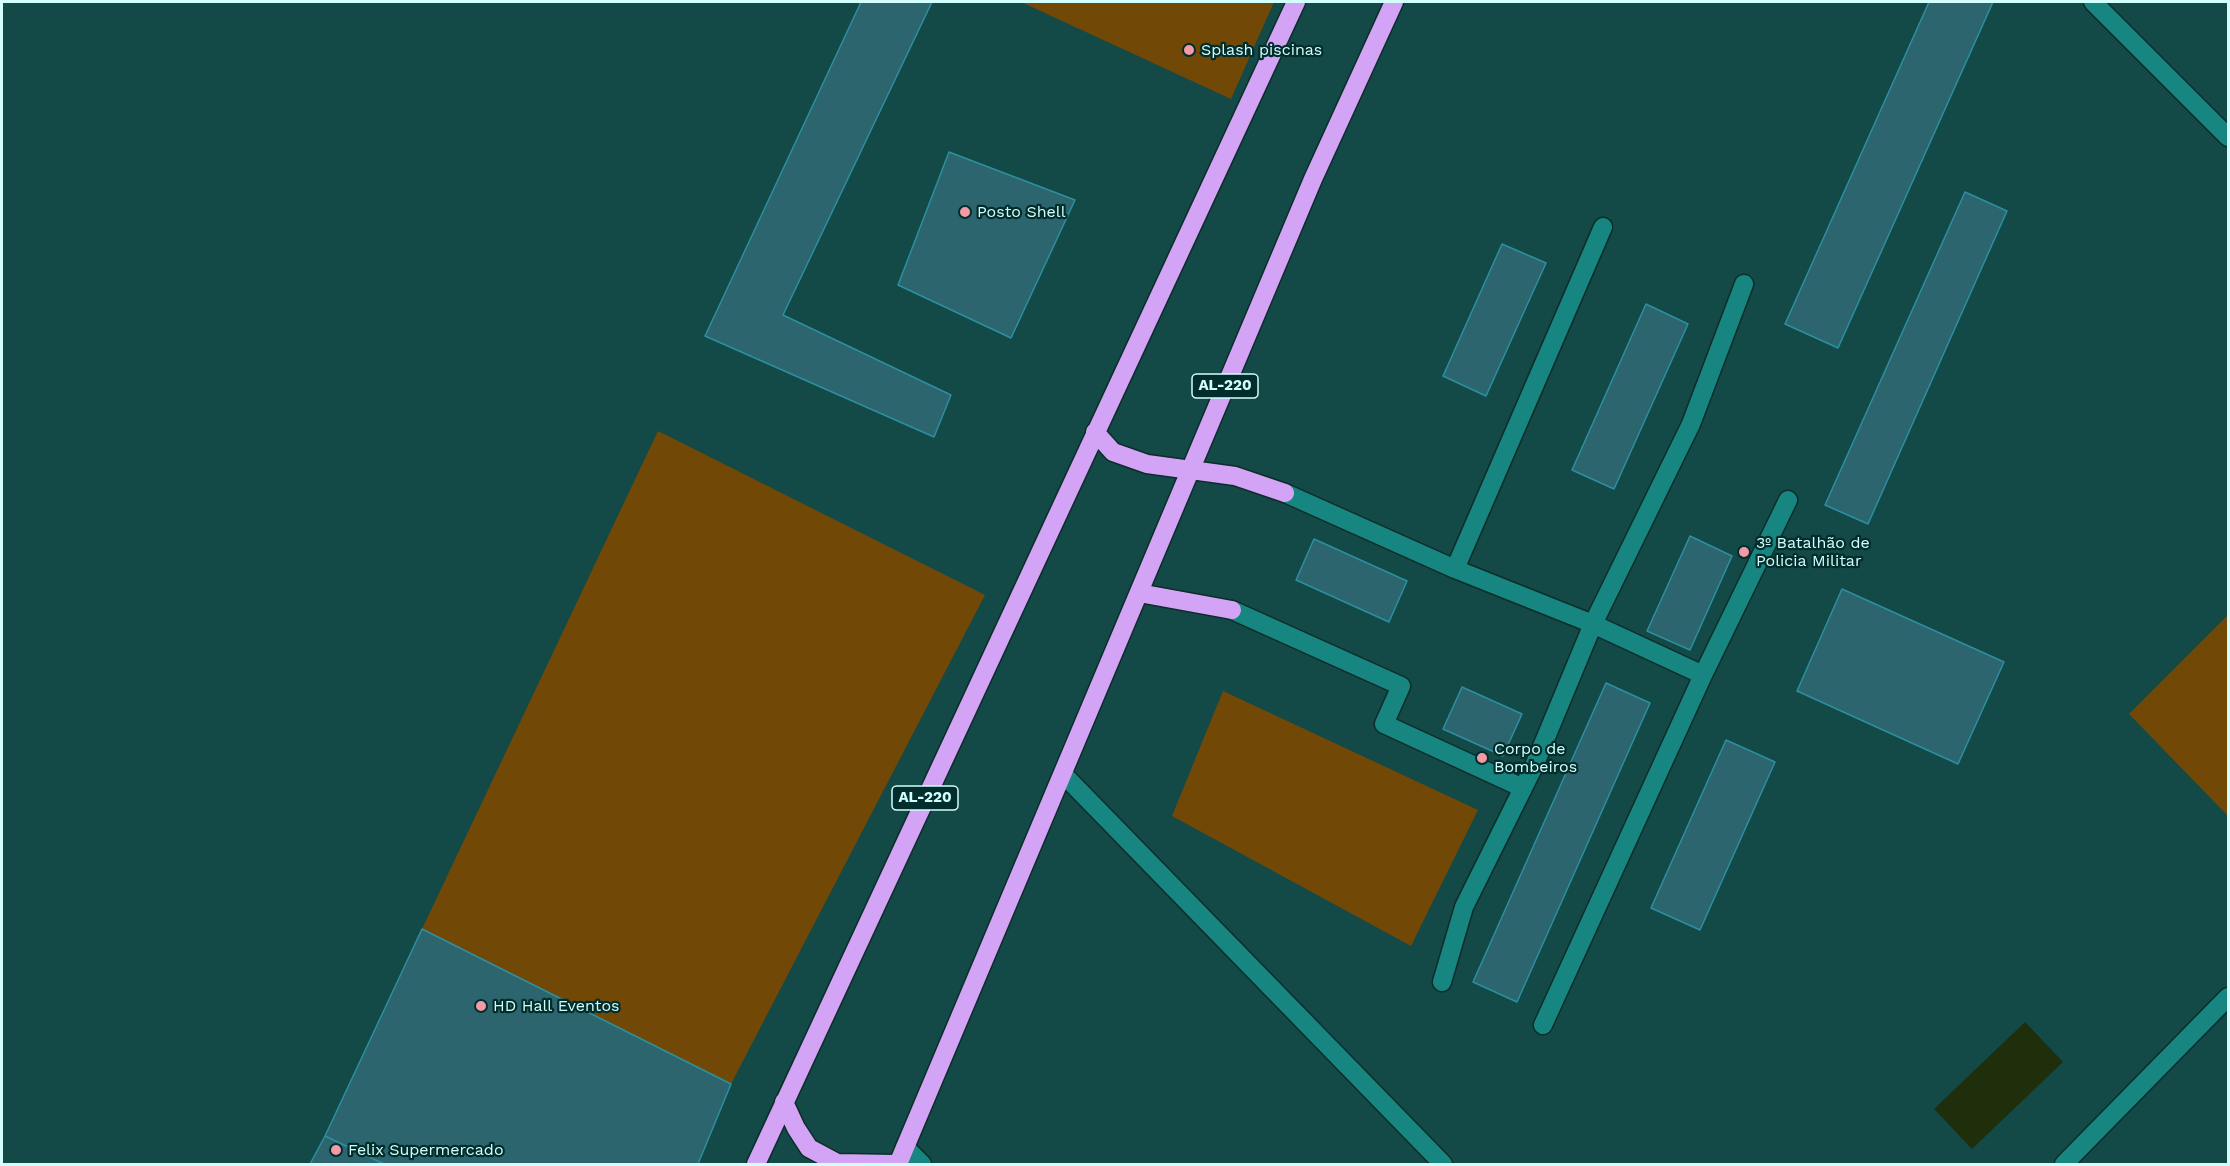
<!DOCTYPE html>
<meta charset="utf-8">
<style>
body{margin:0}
#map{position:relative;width:2230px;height:1166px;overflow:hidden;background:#134947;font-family:"Work Sans",sans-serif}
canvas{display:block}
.frame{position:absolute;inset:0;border:3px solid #d2fefb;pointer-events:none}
</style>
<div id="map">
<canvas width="2230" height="1166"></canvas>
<div class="frame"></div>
</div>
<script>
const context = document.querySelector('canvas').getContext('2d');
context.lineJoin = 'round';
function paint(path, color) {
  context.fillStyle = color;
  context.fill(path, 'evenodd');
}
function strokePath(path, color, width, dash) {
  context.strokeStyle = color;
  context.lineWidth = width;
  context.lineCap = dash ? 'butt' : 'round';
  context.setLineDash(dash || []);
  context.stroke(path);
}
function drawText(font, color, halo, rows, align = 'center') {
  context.font = font + ' "Work Sans",sans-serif';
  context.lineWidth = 4.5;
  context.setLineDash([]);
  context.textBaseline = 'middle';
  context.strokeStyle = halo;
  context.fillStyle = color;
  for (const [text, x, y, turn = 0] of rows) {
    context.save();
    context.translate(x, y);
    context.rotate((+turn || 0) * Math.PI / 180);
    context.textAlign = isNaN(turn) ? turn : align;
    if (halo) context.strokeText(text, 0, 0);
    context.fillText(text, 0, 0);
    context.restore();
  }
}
const green = new Path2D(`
 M1021,2h253l-43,97z
 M658,431l327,164 -254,489 -309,-155z
 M2228,615v201l-99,-102z
 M1223,691l255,119 -67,136 -239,-130z`);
const water = new Path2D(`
 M2025,1022l38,40 -91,87 -38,-40z`);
const building = new Path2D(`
 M861,2h71l-149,313 168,80 -17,42 -229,-101z
 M1929,2h64l-155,346 -53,-24z
 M949,152l126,48 -64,138 -113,-53z
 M1965,192l42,19 -139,313 -43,-19z
 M1502,244l44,19 -60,133 -43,-20z
 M1646,304l42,20 -74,165 -42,-19z
 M1690,536l42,20 -42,94 -43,-19z
 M1314,539l93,42 -18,41 -93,-42z
 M1842,589l162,73 -46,102 -161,-73z
 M1606,683l44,20 -133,299 -44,-20z
 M1462,687l60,27 -19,42 -60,-27z
 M1726,740l49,22 -75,168 -49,-22z
 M422,929l309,155 -33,80h-314l-59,-28z
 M325,1136l59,28h-74z`);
const minor = new Path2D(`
 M2093,2l135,135
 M1285,493l170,76 138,55 110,51
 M1455,569l148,-342
 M1232,610l169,76 -17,38 139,64
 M1063,774l380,390
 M1442,982l22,-75 70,-141 59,-142 98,-200 53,-140
 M1543,1025l160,-350 85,-175
 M905,1147l17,17
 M2064,1164l164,-167`);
const highway = new Path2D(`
 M1095,432l18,20 34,12 88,12 50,17
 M1139,593l93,17
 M784,1102l12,26 13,20 28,15 58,1
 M756,1164l540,-1162
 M898,1164l415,-985 81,-177`);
const markers = [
 [1189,50,6,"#f39aa7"],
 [965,212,6,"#f39aa7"],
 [1744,552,6,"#f39aa7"],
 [1482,758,6,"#f39aa7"],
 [481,1006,6,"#f39aa7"],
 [336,1150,6,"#f39aa7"]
];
const shields = [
 [1225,386,66],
 [925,798,66]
];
const shieldNames = [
 ["AL-220",1225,386],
 ["AL-220",925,798]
];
const poiNames = [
 ["Splash piscinas",1201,50],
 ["Posto Shell",977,212],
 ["3º Batalhão de",1756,543],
 ["Policia Militar",1756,561],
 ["Corpo de",1494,749],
 ["Bombeiros",1494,767],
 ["HD Hall Eventos",493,1006],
 ["Felix Supermercado",348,1150]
];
paint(green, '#724806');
paint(water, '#1f2f0c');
paint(building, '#2d656f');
strokePath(building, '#2b90a0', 1.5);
strokePath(minor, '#0d2d2b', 21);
strokePath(highway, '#0d2d2b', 21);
strokePath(minor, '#178681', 18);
strokePath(highway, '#d3a4f6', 18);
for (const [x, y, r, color] of markers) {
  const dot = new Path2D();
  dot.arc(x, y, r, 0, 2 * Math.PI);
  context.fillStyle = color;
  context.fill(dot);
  strokePath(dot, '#012e2c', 2);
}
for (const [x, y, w] of shields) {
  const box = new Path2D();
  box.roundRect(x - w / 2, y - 12, w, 24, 4.5);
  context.fillStyle = '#012e2c';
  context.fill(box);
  strokePath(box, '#d2fefb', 1.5);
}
drawText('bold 15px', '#d2fefb', null, shieldNames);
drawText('16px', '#d2fefb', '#012e2c', poiNames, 'left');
</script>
